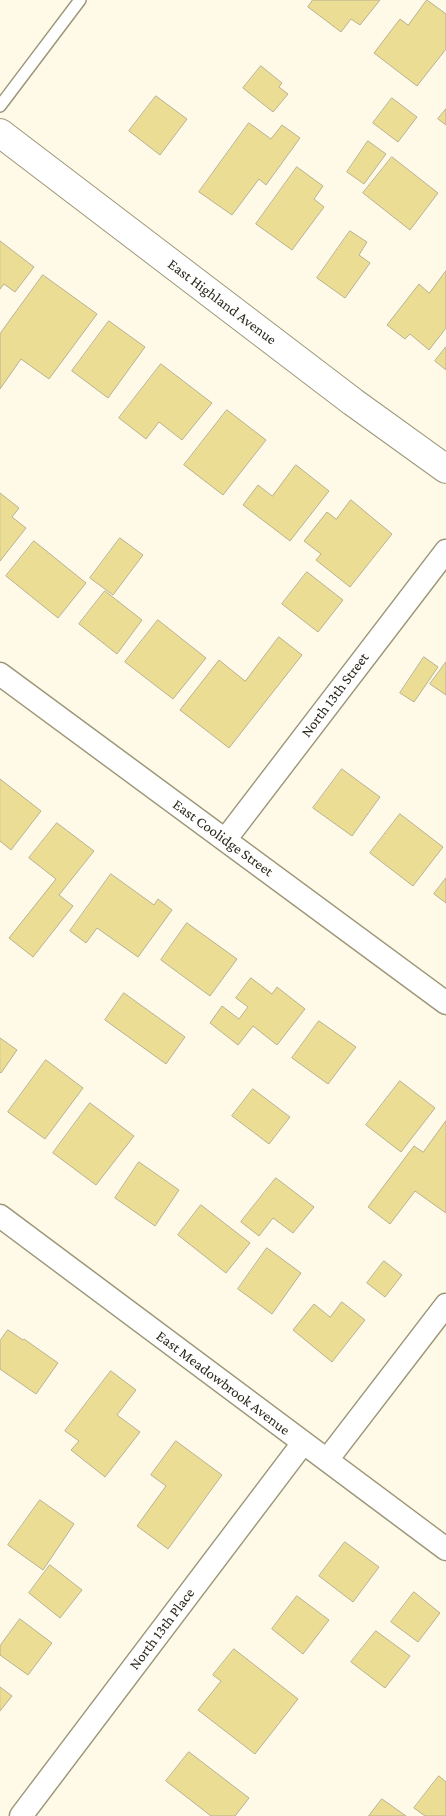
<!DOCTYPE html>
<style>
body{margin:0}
canvas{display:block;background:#fefae7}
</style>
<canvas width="446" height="1816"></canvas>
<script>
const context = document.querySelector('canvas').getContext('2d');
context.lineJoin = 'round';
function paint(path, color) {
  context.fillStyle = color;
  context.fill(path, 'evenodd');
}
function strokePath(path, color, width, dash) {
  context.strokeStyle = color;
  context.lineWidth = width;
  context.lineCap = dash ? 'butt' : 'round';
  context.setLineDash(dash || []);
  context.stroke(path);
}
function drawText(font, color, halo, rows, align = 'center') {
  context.font = font + ' "Crimson Pro",serif';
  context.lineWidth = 4;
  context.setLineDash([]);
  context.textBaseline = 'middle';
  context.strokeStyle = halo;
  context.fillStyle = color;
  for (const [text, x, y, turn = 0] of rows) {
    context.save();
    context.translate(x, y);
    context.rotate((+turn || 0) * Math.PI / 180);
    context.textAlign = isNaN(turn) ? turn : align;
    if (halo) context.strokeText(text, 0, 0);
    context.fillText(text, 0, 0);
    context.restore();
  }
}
const building = new Path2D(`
 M313,0h67l-20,25 -9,-6 -10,13 -33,-25z
 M427,0l19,14v35l-29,37 -43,-33 26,-34 8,6z
 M261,66l21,17 -3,4 9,7 -15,18 -30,-24z
 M156,96l31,23 -27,36 -31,-24z
 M392,98l25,19 -19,25 -25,-19z
 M446,109v16l-8,-6z
 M249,123l22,16 11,-14 18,13 -34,47 -7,-6 -27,36 -33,-23z
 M368,141l18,13 -22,30 -17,-12z
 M392,157l46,36 -28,37 -47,-37z
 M297,167l26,19 -9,13 10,8 -32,43 -36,-26z
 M350,231l17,11 -8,13 11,8 -25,35 -28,-20z
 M0,241l34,26 -19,25 -11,-8 -4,5z
 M446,271v57l-17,22 -19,-16 -5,5 -18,-14 32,-41 10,9z
 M43,275l54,39 -48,65 -28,-20 -21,30v-55z
 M109,321l36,26 -37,51 -36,-27z
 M446,347v23l-11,-9z
 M161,364l51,39 -30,37 -23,-18 -13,17 -27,-21z
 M227,410l39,30 -43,55 -39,-30z
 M296,465l33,26 -39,50 -47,-36 15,-20 14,11z
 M0,493l19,15 -7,9 14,11 -26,33z
 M351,500l41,34 -42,53 -34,-27 5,-6 -17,-13 23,-29 9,7z
 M120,538l23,17 -30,40 -23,-17z
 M34,541l52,42 -28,35 -52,-42z
 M307,572l36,28 -25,32 -36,-28z
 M105,591l37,29 -25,34 -38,-30z
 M158,620l48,38 -33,41 -48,-37z
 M279,637l23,18 -73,93 -49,-38 39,-50 26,21z
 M424,657l14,10 -24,35 -14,-9z
 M446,662v33l-16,-11z
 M342,769l38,28 -28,39 -39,-28z
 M0,779l41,32 -30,39 -11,-9z
 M400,814l43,33 -30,39 -43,-33z
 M57,823l37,28 -35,44 14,11 -40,51 -24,-19 47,-59 -27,-21z
 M111,874l43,31 4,-6 14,11 -34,47 -41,-29 -11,15 -16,-12z
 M446,878v25l-12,-9z
 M187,923l50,36 -27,37 -49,-36z
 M251,978l21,16 5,-7 28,22 -28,36 -24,-19 -15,19 -28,-22 12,-17 17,13 9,-12 -12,-9z
 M124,993l61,44 -19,27 -61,-44z
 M319,1021l37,26 -28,37 -36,-26z
 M0,1038l17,12 -16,23 -1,-1z
 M46,1060l37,28 -38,51 -37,-27z
 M400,1081l35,27 -34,44 -35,-27z
 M253,1089l37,28 -21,27 -37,-28z
 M90,1103l44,33 -38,49 -43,-32z
 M446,1121v92l-31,-22 -25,33 -22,-17 46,-61 9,6z
 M139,1162l40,28 -24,36 -40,-28z
 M276,1178l38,29 -21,26 -20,-15 -14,18 -18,-14z
 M201,1205l49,38 -24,30 -48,-38z
 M267,1248l34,25 -29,41 -34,-25z
 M384,1261l18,14 -17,22 -18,-14z
 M342,1302l23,18 -33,42 -39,-32 21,-26 16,13z
 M8,1330l15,10 1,-1 34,24 -22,31 -36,-25v-28z
 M111,1371l25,19 -19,25 23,17 -35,45 -34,-27 8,-9 -14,-10z
 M176,1441l46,34 -54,74 -31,-23 29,-40 -15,-11z
 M40,1500l34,24 -31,46 -35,-25z
 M345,1542l34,25 -26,35 -34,-26z
 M50,1565l32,25 -22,28 -31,-25z
 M414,1592l26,21 -22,29 -27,-20z
 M297,1596l32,24 -26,34 -31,-25z
 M20,1619l32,24 -24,32 -28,-20v-9z
 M376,1631l34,25 -25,32 -34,-26z
 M234,1649l64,50 -43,55 -57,-44 23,-29 -8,-6z
 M0,1687l12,9 -12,15z
 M189,1752l60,46 -14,18h-24l-45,-35z
 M439,1776l7,6v34h-21l-11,-8z
 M382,1799l24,17h-37z`);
const service = new Path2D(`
 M0,106l80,-106`);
const minor = new Path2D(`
 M0,674l446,329
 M225,840l221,-289
 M0,1216l446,333
 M327,1460l119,-155
 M21,1816l282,-373`);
const tertiary = new Path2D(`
 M0,133l353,269 93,67`);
const streetNames = [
 ["East Highland Avenue",222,302,37],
 ["North 13th Street",335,695,-53],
 ["East Coolidge Street",223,838,36],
 ["East Meadowbrook Avenue",223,1383,37],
 ["North 13th Place",162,1629,-53]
];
paint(building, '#ecdd94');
strokePath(building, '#b8b192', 1);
strokePath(service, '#9d9779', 14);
strokePath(minor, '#9d9779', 25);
strokePath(tertiary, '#9d9779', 30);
strokePath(service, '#fff', 11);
strokePath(minor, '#fff', 22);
strokePath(tertiary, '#fff', 28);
drawText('15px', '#2a271b', '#fff', streetNames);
</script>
